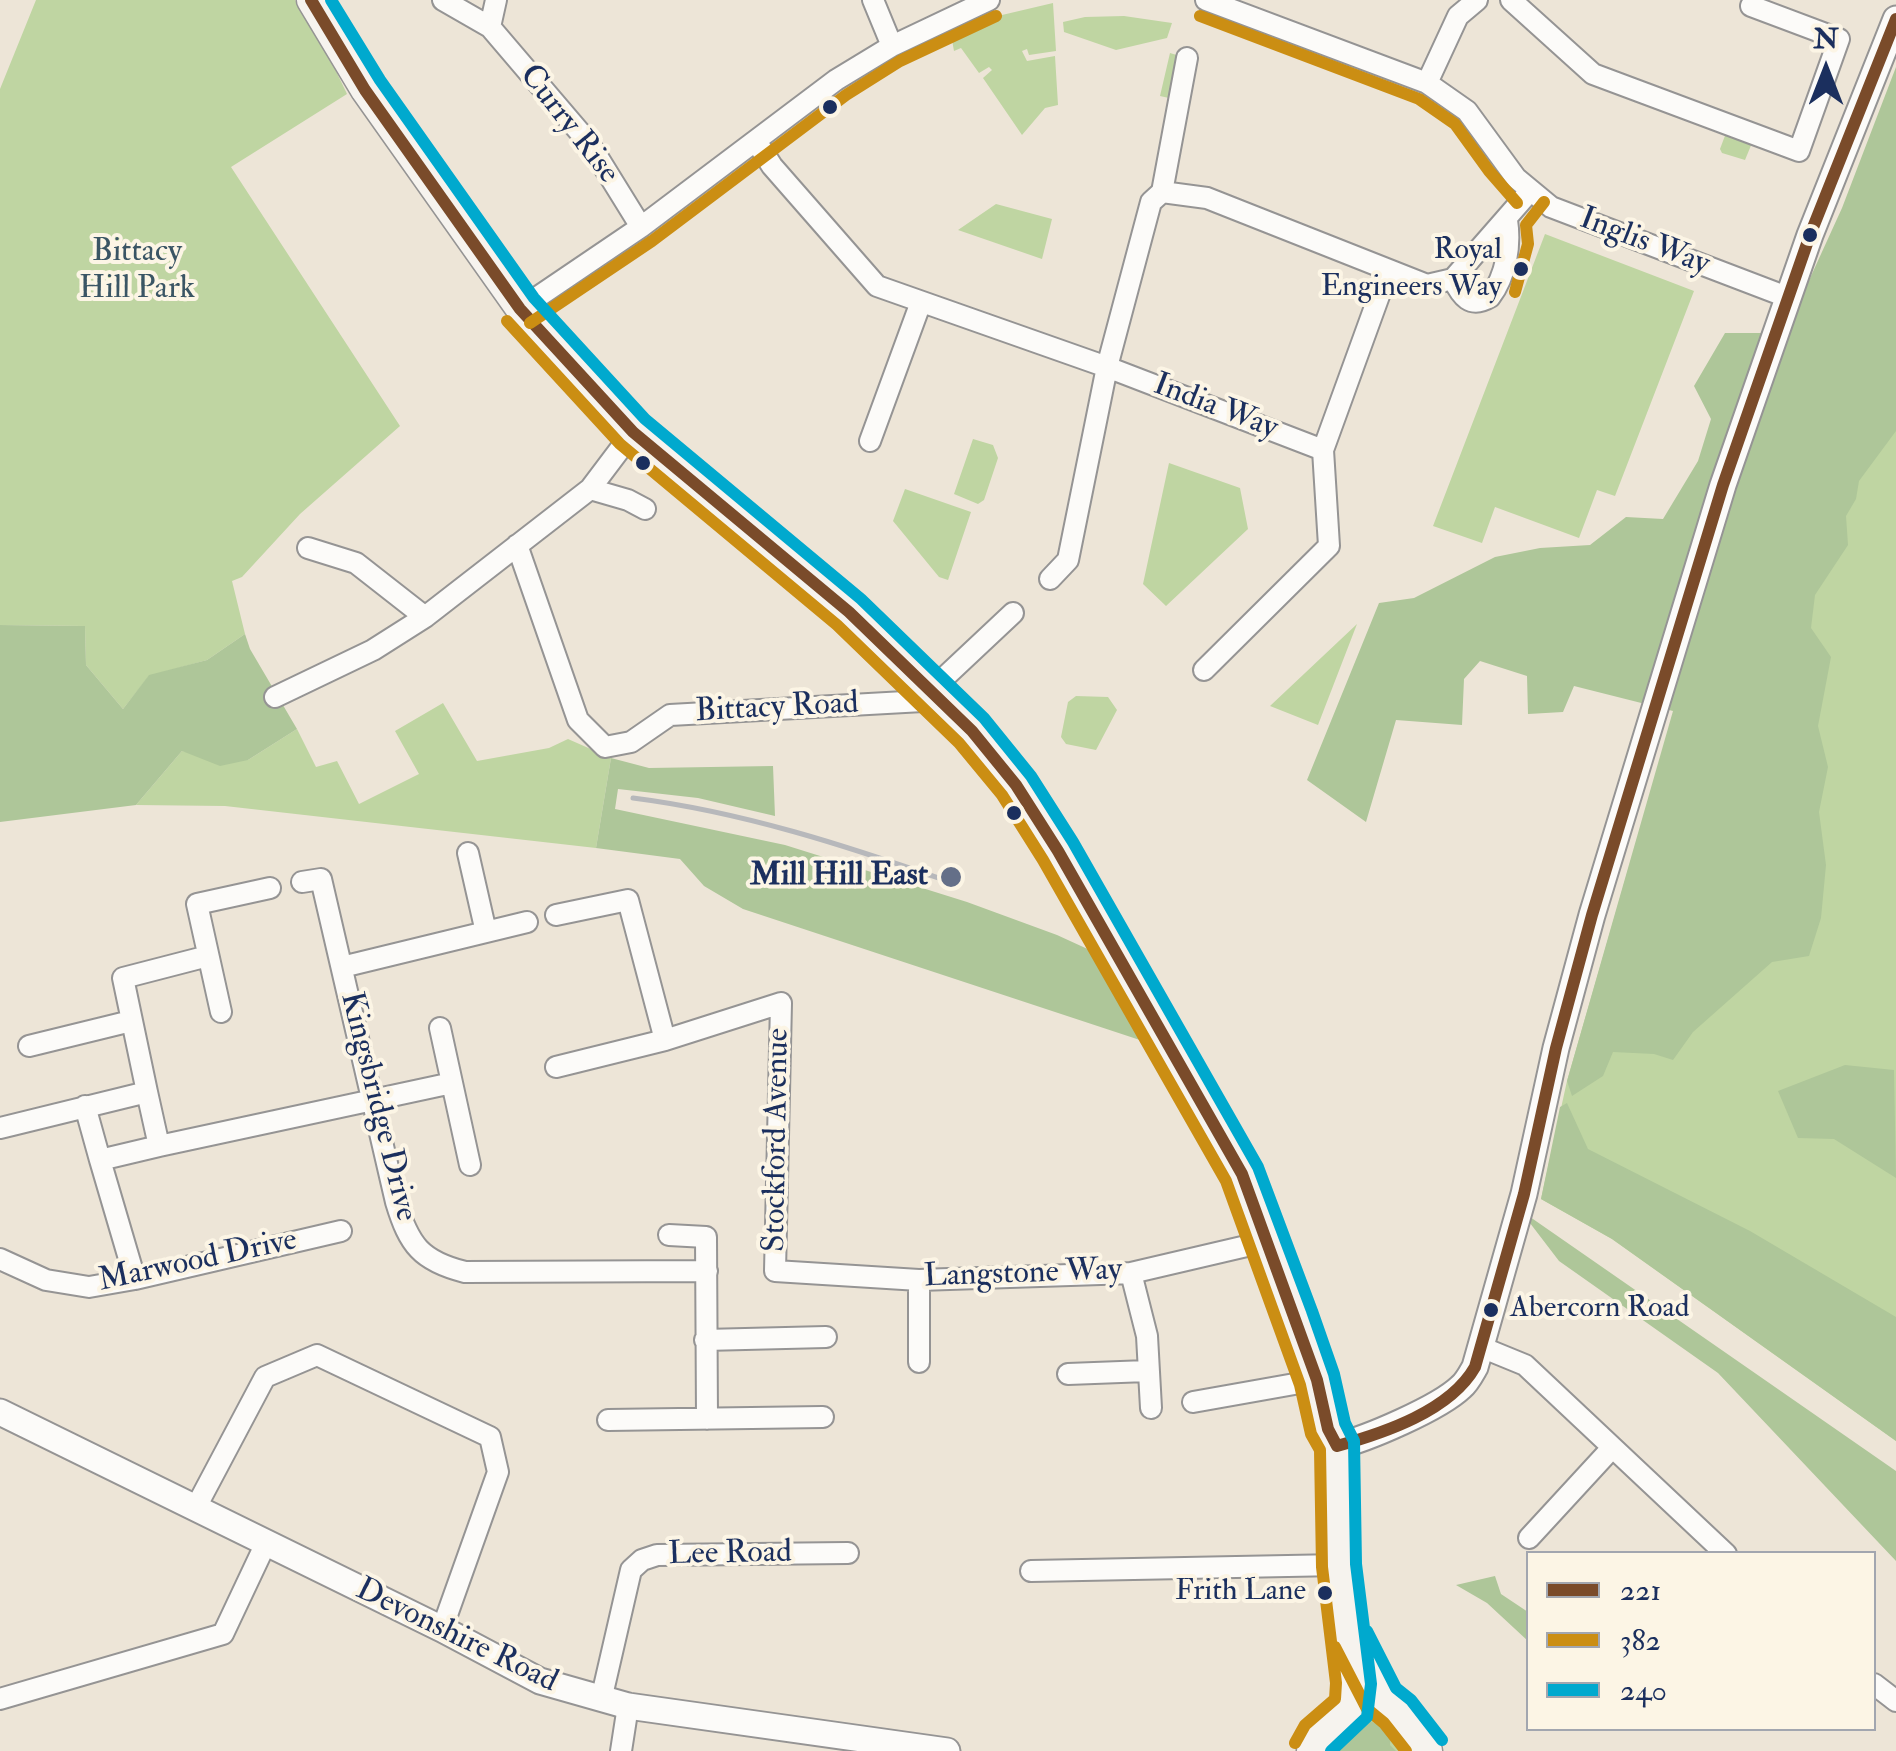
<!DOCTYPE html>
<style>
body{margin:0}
#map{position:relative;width:1896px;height:1751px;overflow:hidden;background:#ede5d7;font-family:"IM FELL Double Pica",serif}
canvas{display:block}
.legend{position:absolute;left:1526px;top:1551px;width:350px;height:180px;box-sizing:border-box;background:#fcf5e5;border:2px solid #a2a6af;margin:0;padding:12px 18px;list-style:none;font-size:30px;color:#1b2f5e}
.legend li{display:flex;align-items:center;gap:20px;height:50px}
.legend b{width:50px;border:2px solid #a2a6af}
.north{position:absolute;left:1776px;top:20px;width:100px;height:100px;-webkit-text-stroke:8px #fcf5e5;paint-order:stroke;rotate:0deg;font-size:28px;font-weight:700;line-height:40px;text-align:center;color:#1b2f5e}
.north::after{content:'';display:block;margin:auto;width:35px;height:45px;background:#1b2f5e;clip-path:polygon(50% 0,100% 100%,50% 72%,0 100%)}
</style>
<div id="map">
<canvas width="1896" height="1751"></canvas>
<ul class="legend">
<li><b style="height:12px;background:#7a4b2a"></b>221</li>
<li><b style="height:12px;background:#cb8e13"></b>382</li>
<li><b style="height:12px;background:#00a9ce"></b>240</li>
</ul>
<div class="north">N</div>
</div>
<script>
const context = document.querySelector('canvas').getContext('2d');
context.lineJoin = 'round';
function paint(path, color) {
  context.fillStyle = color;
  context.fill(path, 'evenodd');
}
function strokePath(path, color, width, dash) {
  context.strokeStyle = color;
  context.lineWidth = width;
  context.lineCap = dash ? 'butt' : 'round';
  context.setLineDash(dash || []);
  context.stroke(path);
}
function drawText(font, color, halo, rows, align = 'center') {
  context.font = font + ' "IM FELL Double Pica",serif';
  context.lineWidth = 8;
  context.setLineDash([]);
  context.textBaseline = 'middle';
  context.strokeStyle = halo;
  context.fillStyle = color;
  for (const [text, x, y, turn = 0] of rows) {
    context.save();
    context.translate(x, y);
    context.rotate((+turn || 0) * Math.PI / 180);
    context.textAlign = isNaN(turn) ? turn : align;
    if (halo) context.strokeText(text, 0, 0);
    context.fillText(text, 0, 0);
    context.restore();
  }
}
const green = new Path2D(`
 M36,0h259l30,48 22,46 -116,73 169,259 -100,88 -58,63 -10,4 13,53 -38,26 -58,16 -26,33 -37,-44 -1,-39 -85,-1v-536z
 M1053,3l3,48 -27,4 -2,-6 -5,2 5,10 28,-5 3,49 -13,3 -23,27 -39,-57 9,-8 -3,-3 -10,6 -18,-25 -7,3 -2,-11 50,-25z
 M1124,16l48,7 -5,15 -51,12 -52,-18 -1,-10 22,-5z
 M1170,53l10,3 -11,42 -9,-2z
 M1896,99v1342l-284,-202 -71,-40 26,-118 107,-370z
 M1726,133l26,10 -7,17 -23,-7 -2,-4z
 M996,204l56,15 -10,40 -84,-29z
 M1545,234l149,57 -79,205 -18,-6 -18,48 -84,-31 -13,36 -49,-17z
 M973,439l20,6 5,13 -14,42 -6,4 -24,-10z
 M1169,463l71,25 8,41 -82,77 -23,-22z
 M905,489l66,23 -23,68 -9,-3 -46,-56z
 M1357,624l-39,101 -48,-19z
 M1076,696l32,1 9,13 -21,40 -30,-6 -5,-7 7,-35z
 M443,703l34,58 72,-13 19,-9 43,19 -15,90 -371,-42 -89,-1 46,-54 66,9 49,-31 19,38 21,-6 22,43 60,-30 -24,-43z
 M1368,1713l14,2 30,36h-88l3,-7z`);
const forest = new Path2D(`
 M1896,67v364l-37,50 -3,18 -10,17 2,29 -33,50 -4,33 20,29 -13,69 10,41 -9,45 7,53 -5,53 -12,38 -37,6 -79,70 -20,28 -19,-6 -41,-2 -10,24 -31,20 -5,-15 106,-370 -99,-25 -11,26 -35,2 -1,-38 -47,-15 -16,18 -2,46 -66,-5 -30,102 -59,-42 72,-177 35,-5 81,-41 45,-9 50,-3 36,-28 37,2 35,-58 13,-42 -17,-33 31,-53h60l57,-125z
 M0,625l85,1 1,39 37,44 26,-34 58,-15 38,-26 5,15 47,80 -49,31 -28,6 -38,-15 -46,54 -136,17z
 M611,758l38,10 124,-2 2,50 -77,-18 -80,-9 -3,20 170,36 182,57 90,33 48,22 47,87 -409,-135 -39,-23 -24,-27 -84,-11z
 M1845,1065l49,5 2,108 -62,-39 -36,-1 -20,-47z
 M1567,1103l21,46 162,82 146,86v124l-284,-202 -71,-40 19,-92z
 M1520,1210l376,261v90l-178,-188 -159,-112z
 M1495,1576l6,18 27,18v29l-41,-38 -31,-18z
 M1370,1721l21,10 -1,14 6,6h-60l13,-15z`);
const minor = new Path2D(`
 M443,0l47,27 99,116 52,84
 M873,0l19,46
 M1206,0l221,83 40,28 49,67 35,29 236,90
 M1511,0l82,74 206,77 40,-112 -88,-33
 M490,27l6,-27
 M1427,83l31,-67 19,-16
 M756,141l16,25 105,120 230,81 216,83
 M1162,192l25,-134
 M1453,279c8,17 17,30 37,18 16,-21 21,-51 17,-77
 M520,309l121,-82 195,-147 56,-34 97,-46
 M870,441l51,-139
 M590,489l38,11 17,9
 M517,545l61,175 27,27 26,-5 39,-27 271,-15
 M308,548l48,15 69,54
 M1050,579l18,-19 39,-193 44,-165 11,-10 45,6 220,87 26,-6 77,-88
 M1204,670l125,-124 -6,-96 65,-179
 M931,690l82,-77
 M275,697l98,-47 52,-33 165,-128 43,-57
 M468,853l18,79
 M302,882l19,-3 75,323c13,43 25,59 69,70l242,-1
 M556,915l72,-15 37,140
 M342,967l185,-45
 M221,1012l-24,-108 73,-16
 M440,1028l30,137
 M29,1046l102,-25
 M556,1067l109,-27 116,-37 -6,268 144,9 212,-7 137,-32
 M147,1092l-24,-114 85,-22
 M0,1128l147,-36 12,54 -59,14 -15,-54
 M159,1146l293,-63
 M100,1160l35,119
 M669,1235l37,2 1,182
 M0,1259l46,21 43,7 46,-8 206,-48
 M1131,1273l16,63 4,72
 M919,1280v82
 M705,1340l121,-3
 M1481,1347l44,18 201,189
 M1068,1374l79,-3
 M1193,1402l124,-22
 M608,1420l215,-3
 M195,1509l70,-132 52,-22 173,82 8,35 -56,157
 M1529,1538l82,-89
 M1031,1571l308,-6
 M1874,1684l22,17
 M0,1699l223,-65 42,-89
 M601,1700l30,-130 11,-10 15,-5 191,-2
 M621,1751l7,-45`);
const tertiary = new Path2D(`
 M0,1412l442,217 98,52 88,25 319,45
 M1337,1446c30,-7 102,-38 124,-59 6,-5 10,-13 14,-20l49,-173 32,-146 36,-133 131,-430 87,-250 86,-216`);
const secondary = new Path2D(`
 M311,0l54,90 155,219 113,123 216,180 123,119 44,54 42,66 184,323 53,143 22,63 11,49 9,17 2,119 15,118 -2,25
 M1356,1648l26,51 15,12 31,40
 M1311,1751c10,-21 33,-40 55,-47`);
const rail = new Path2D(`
 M633,798c110,14 214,48 317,84`);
const bus1 = new Path2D(`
 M311,0l54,90 155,219 113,123 216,180 123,119 44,54 42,66 184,323 75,206 11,49 9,17
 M1337,1446c47,-13 113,-35 138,-79l49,-173 32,-146 36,-133 131,-430 87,-250 86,-216`);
const bus2 = new Path2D(`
 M1200,16l219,83 36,25 34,47 28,32
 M1515,292l13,-48 -2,-19 18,-23
 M507,321l113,123 217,181 122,118 43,52 41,65 183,321 74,204 11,49 9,16 2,117 14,116 -1,16 -30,26 -10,18
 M530,323l122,-82 194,-146 54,-34 96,-45
 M1335,1647l32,62 17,14 22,28`);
const bus3 = new Path2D(`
 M331,0l49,80 154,218 111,121 216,180 123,119 47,58 42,66 185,325 54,144 22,63 11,49 9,18 2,123 15,120 -4,33 -36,34
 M1367,1631l29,57 15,12 31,40`);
const markers = [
 [830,107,9,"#1b2f5e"],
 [1810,235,9,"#1b2f5e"],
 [1521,269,9,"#1b2f5e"],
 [643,463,9,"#1b2f5e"],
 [1014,813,9,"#1b2f5e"],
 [951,877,12,"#646f88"],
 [1491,1310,9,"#1b2f5e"],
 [1325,1593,9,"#1b2f5e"]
];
const busNames = [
 ["Royal",1502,252],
 ["Engineers Way",1502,289],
 ["Abercorn Road",1510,1310,"left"],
 ["Frith Lane",1306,1593]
];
const streetNames = [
 ["Curry Rise",568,125,52],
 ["Inglis Way",1644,243,21],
 ["India Way",1215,408,21],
 ["Bittacy Road",777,709,-3],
 ["Kingsbridge Drive",377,1107,76],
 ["Stockford Avenue",778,1140,-89],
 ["Marwood Drive",198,1262,-12],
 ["Langstone Way",1023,1275,-2],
 ["Lee Road",730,1555,-1],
 ["Devonshire Road",456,1637,26]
];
const parkNames = [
 ["Bittacy",137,253],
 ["Hill Park",137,290]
];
const poiNames = [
 ["Mill Hill East",928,877]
];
paint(green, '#bfd5a2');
paint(forest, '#aec699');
strokePath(minor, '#959494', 24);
strokePath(tertiary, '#959494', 29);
strokePath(secondary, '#959494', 31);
strokePath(minor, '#fcfbf9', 20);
strokePath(tertiary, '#fcfbf9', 25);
strokePath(secondary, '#f6f3ee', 28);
strokePath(rail, '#b7b8bb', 5);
strokePath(bus1, '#7a4b2a', 12);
strokePath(bus2, '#cb8e13', 12);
strokePath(bus3, '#00a9ce', 12);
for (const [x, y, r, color] of markers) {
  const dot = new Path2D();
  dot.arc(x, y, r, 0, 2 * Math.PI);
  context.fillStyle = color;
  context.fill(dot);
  strokePath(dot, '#fcf5e5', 4);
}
drawText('30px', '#1b2f5e', '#fcf5e5', busNames, 'right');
drawText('32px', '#1b2f5e', '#fcf5e5', streetNames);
drawText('32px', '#3a5564', '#fcf5e5', parkNames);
drawText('bold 32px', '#1b2f5e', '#fcf5e5', poiNames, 'right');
</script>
